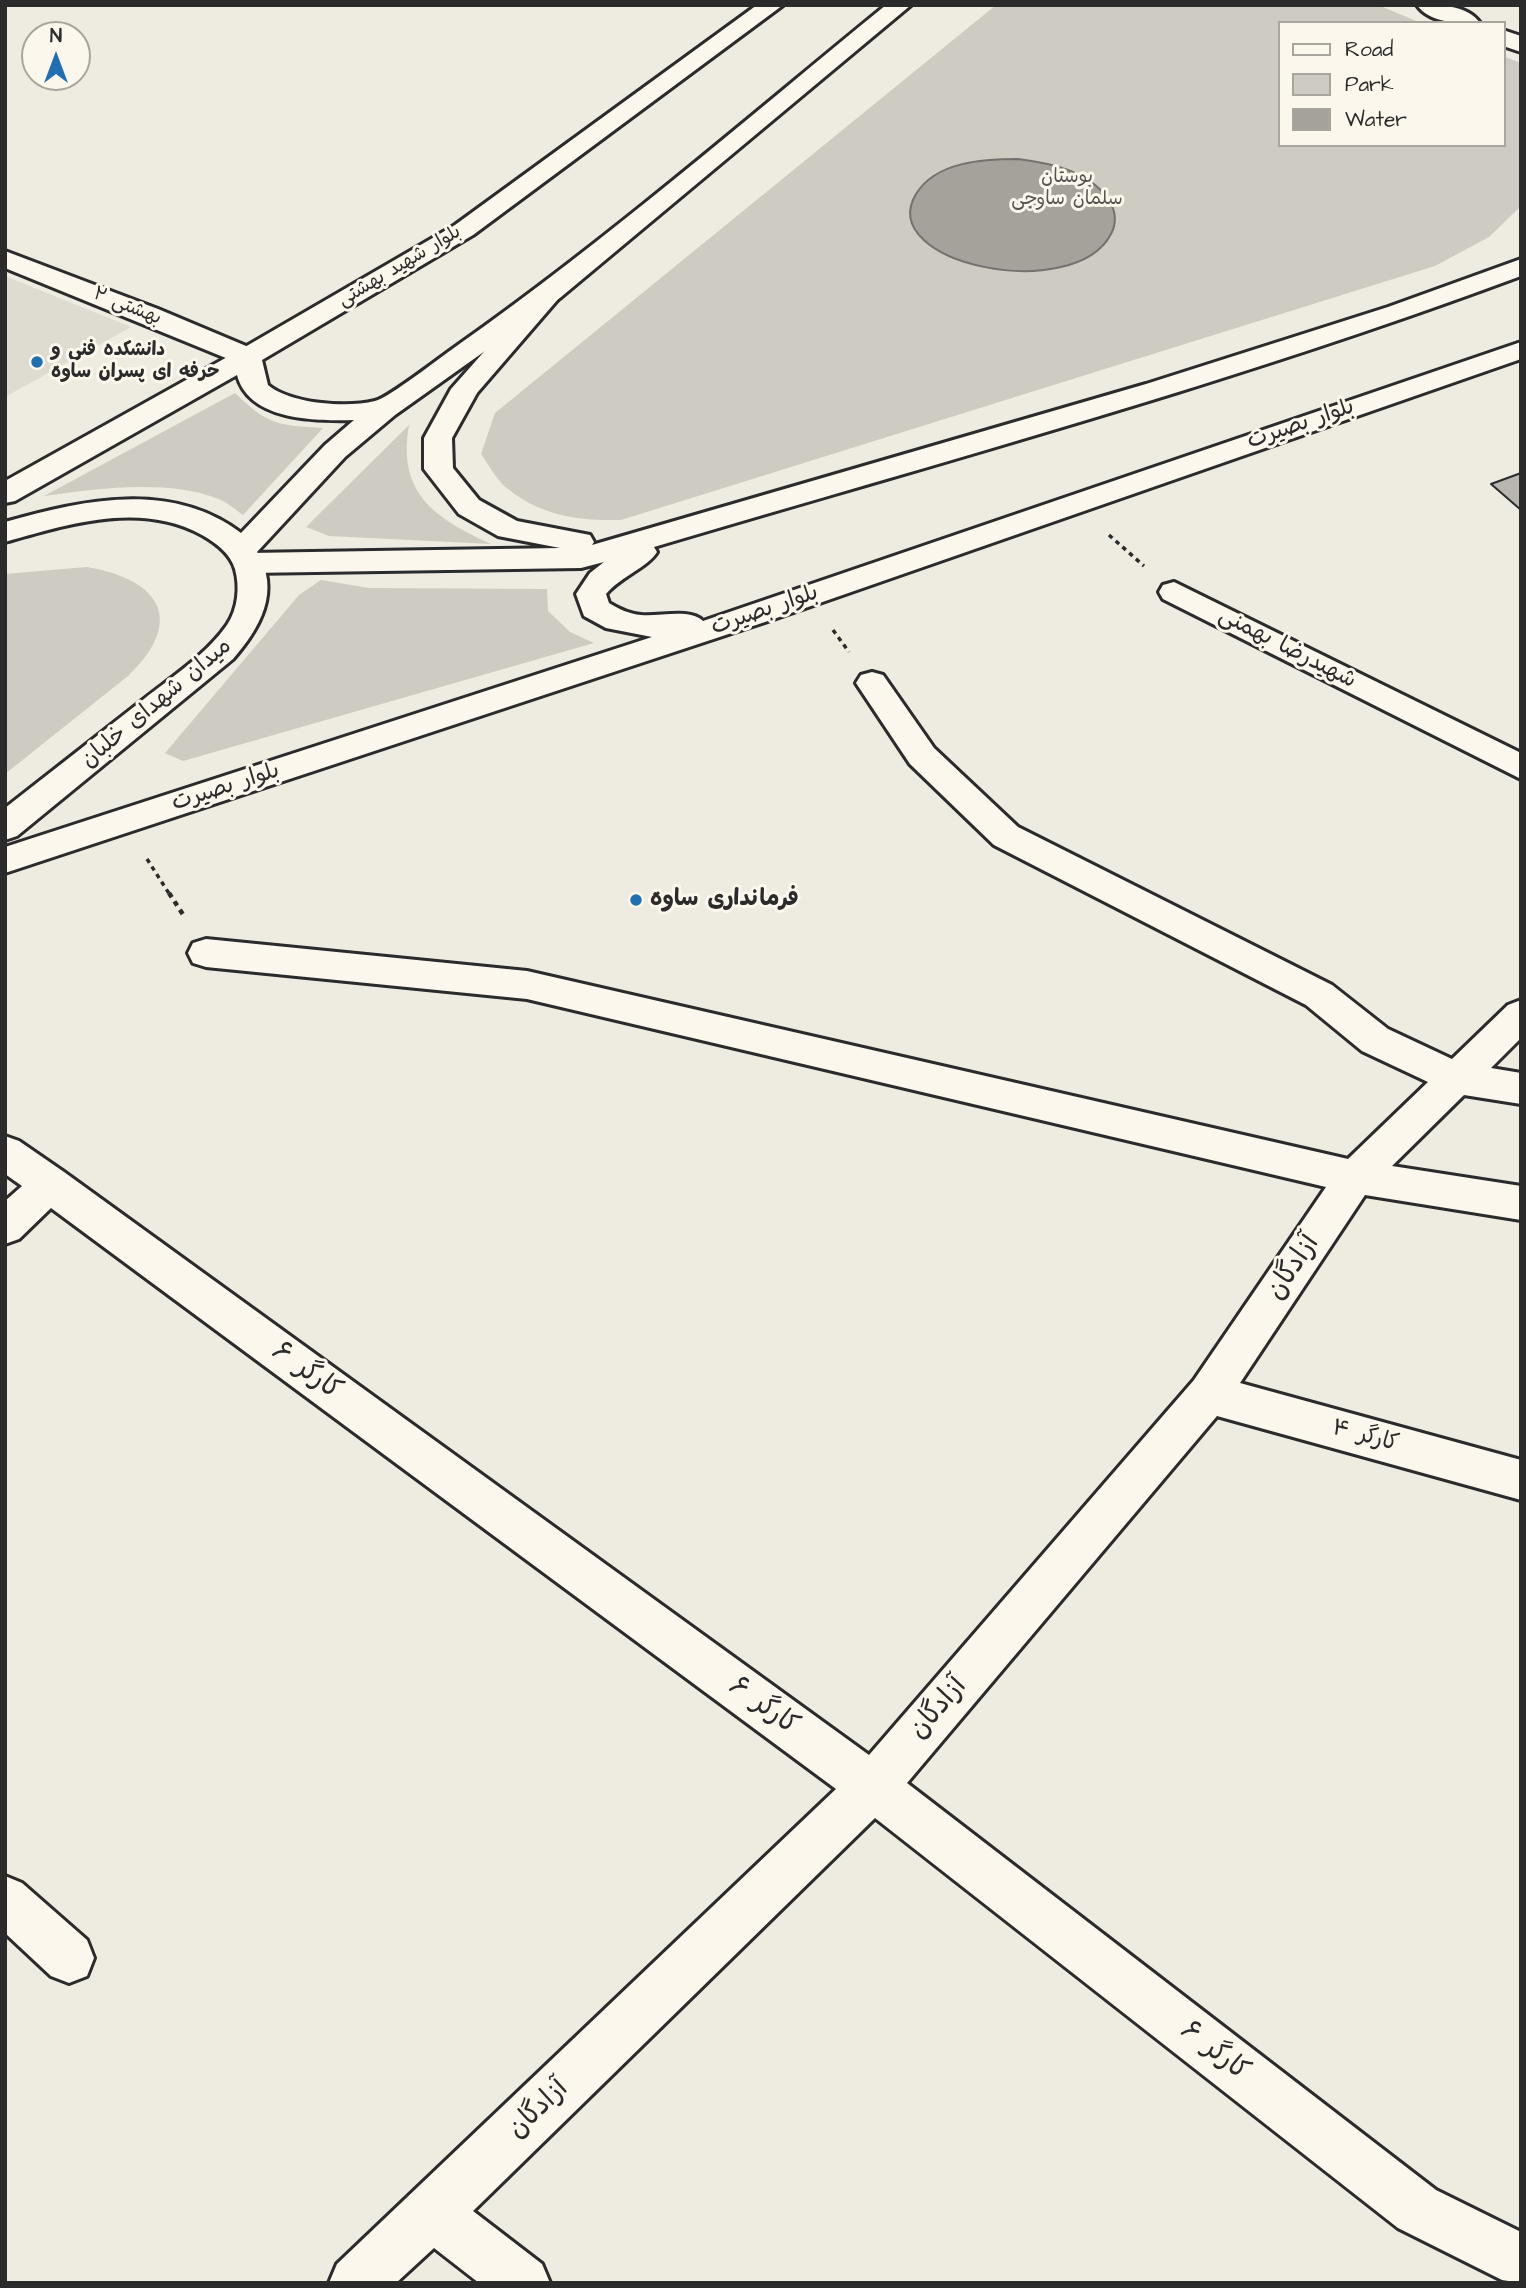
<!DOCTYPE html>
<meta charset="utf-8">
<style>
body{margin:0}
#map{position:relative;width:1526px;height:2288px;overflow:hidden;background:#eeebe0;font-family:"Architects Daughter",sans-serif}
canvas{display:block}
.frame{position:absolute;inset:0;border:7px solid #2b2b2b;pointer-events:none}
.legend{position:absolute;left:1278px;top:21px;width:228px;height:126px;box-sizing:border-box;background:#fbf7ec;border:2px solid #a8a59f;margin:0;padding:9px 12px;list-style:none;font-size:21px;color:#2b2b2b}
.legend li{display:flex;align-items:center;gap:14px;height:35px}
.legend b{width:35px;border:2px solid #a8a59f}
.north{position:absolute;left:21px;top:21px;width:70px;height:70px;box-sizing:border-box;background:#fbf7ec;border:2px solid #a8a59f;border-radius:50%;rotate:0deg;font-size:19px;font-weight:700;line-height:28px;text-align:center;color:#2b2b2b}
.north::after{content:'';display:block;margin:auto;width:24px;height:32px;background:#1f6fb2;clip-path:polygon(50% 0,100% 100%,50% 72%,0 100%)}
</style>
<div id="map">
<canvas width="1526" height="2288"></canvas>
<div class="frame"></div>
<ul class="legend">
<li><b style="height:9px;background:#fbf7ec"></b>Road</li>
<li><b style="height:19px;background:#cecbc2"></b>Park</li>
<li><b style="height:19px;background:#a4a29a"></b>Water</li>
</ul>
<div class="north">N</div>
</div>
<script>
const context = document.querySelector('canvas').getContext('2d');
context.lineJoin = 'round';
function paint(path, color) {
  context.fillStyle = color;
  context.fill(path, 'evenodd');
}
function strokePath(path, color, width, dash) {
  context.strokeStyle = color;
  context.lineWidth = width;
  context.lineCap = dash ? 'butt' : 'round';
  context.setLineDash(dash || []);
  context.stroke(path);
}
function drawText(font, color, halo, rows, align = 'center') {
  context.font = font + ' "Architects Daughter","Playpen Sans Arabic",sans-serif';
  context.lineWidth = 6;
  context.setLineDash([]);
  context.textBaseline = 'middle';
  context.strokeStyle = halo;
  context.fillStyle = color;
  for (const [text, x, y, turn = 0] of rows) {
    context.save();
    context.translate(x, y);
    context.rotate((+turn || 0) * Math.PI / 180);
    context.textAlign = isNaN(turn) ? turn : align;
    if (halo) context.strokeText(text, 0, 0);
    context.fillText(text, 0, 0);
    context.restore();
  }
}
const built = new Path2D(`
 M5,276l126,51 -126,70z`);
const green = new Path2D(`
 M996,5h382l43,18h-142v122h224v-89l18,7v143l-32,31 -54,29 -814,254c-42,1 -79,-4 -113,-31 -11,-8 -19,-24 -27,-35l14,-41z
 M235,393c34,33 43,32 88,35l-80,87c-8,-6 -18,-14 -27,-17 -50,-19 -121,-9 -172,-2z
 M409,425c-12,69 26,93 82,119l-162,-8 -23,-9z
 M87,567c72,12 100,53 41,109l-123,98v-200z
 M321,580l48,8 178,1 1,22 22,21 24,11 -411,118 -18,-8 134,-158z`);
const water = new Path2D(`
 M1018,159c32,4 71,12 90,40 8,11 9,24 3,35 -37,71 -237,30 -195,-40 20,-33 69,-35 102,-35z`);
const building = new Path2D(`
 M1521,473v37l-30,-26z`);
const pathFar1 = new Path2D(`
 M1109,535l35,31
 M833,630l16,22
 M147,859l23,36`);
const path = new Path2D(`
 M169,893l15,23`);
const street = new Path2D(`
 M1174,582l347,171v26l-358,-180 -4,-7 4,-7z
 M872,672l11,3 51,73 84,79 314,158 56,44 64,30 56,-54 13,-5v38l-30,30 30,5v31l-57,-9 -72,71 129,20v34l-156,-25 -125,188 281,77v40l-304,-84 -310,367 529,407 85,42v51l-19,-3 -104,-52 -523,-410 -402,393 69,53 8,19h-71l-45,-35 -38,35h-67l8,-19 499,-475 -785,-581 -32,31 -14,5v-43l17,-15 -17,-12v-38l14,5 45,31 805,583 325,-375 132,-193 -799,-188 -321,-32 -13,-4 -5,-10 5,-10 13,-4 321,32 821,188 80,-77 -66,-31 -56,-46 -312,-160 -84,-81 -54,-81 5,-8z
 M5,1876l17,7 65,57 7,18 -7,18 -18,7 -18,-7 -46,-43z`);
const secondary = new Path2D(`
 M1417,5c20,0 50,-1 63,18 -20,0 -50,1 -63,-18z
 M1503,30l18,6v16l-18,-6z
 M5,251l153,58 100,42 4,6 -4,6 -10,2 -10,-2 -233,-95z
 M1521,259v17c-284,106 -577,185 -867,271l3,5c-9,15 -37,25 -51,42l3,9c10,6 20,11 32,12 18,2 49,-7 62,6l818,-279v17l-756,263 -760,251v-26l647,-210 -46,-9 -22,-12 -8,-22 14,-21 14,-11 -23,6 -332,5 -11,-3 -4,-7 4,-7 11,-3 311,-5 -62,-12 -39,-22 -35,-45v-31l27,-49 92,-104 9,-2 9,2 4,6 -88,102 -25,45 1,30 26,32 38,21 73,14 4,7 -2,3 554,-161 242,-77z`);
const primary = new Path2D(`
 M757,5h26l-310,230 -211,125 6,25c23,19 78,23 107,16 14,-3 67,-45 83,-56 149,-105 287,-225 428,-340h25l-350,292 -166,118 -50,42 -88,95c24,39 3,76 -24,107l-216,177 -12,4v-32c46,-36 92,-72 139,-109 28,-22 62,-44 83,-74 11,-16 13,-38 8,-56 -5,-16 -19,-26 -33,-34 -62,-34 -133,-11 -197,7v-20c78,-22 166,-42 236,11l84,-88 29,-25c-38,1 -105,1 -117,-45l-222,126 -10,2v-22l233,-130 217,-126z`);
const markers = [
 [37,362,7,"#1f6fb2"],
 [636,900,7,"#1f6fb2"]
];
const farParknames = [
 ["بوستان",1067,178],
 ["سلمان ساوجی",1067,200]
];
const farStreetnames = [
 ["بلوار شهید بهشتی",400,267,-31],
 ["بهشتی ۲",127,307,22]
];
const farPoinames = [
 ["دانشکده فنی و",51,351],
 ["حرفه ای پسران ساوه",51,373]
];
const streetNames = [
 ["بلوار بصیرت",1301,425,-19],
 ["بلوار بصیرت",765,611,-19],
 ["شهیدرضا بهمنی",1287,649,27],
 ["میدان شهدای خلبان",157,704,-40],
 ["بلوار بصیرت",226,788,-18],
 ["کارگر ۴",1365,1437,15]
];
const poiNames = [
 ["فرمانداری ساوه",650,900]
];
const nearStreetnames = [
 ["آزادگان",1294,1268,-56],
 ["کارگر ۶",306,1372,36],
 ["کارگر ۶",763,1707,36],
 ["آزادگان",939,1709,-49],
 ["کارگر ۶",1214,2052,38],
 ["آزادگان",539,2110,-44]
];
paint(built, '#dedbd1');
paint(green, '#cecbc2');
paint(water, '#a4a29a');
strokePath(water, '#74726e', 2);
paint(building, '#b8b5ae');
strokePath(building, '#2b2b2b', 2);
strokePath(street, '#2b2b2b', 6);
strokePath(secondary, '#2b2b2b', 6);
strokePath(primary, '#2b2b2b', 6);
strokePath(pathFar1, '#2b2b2b', 3.5, [4.5, 4.5]);
strokePath(path, '#2b2b2b', 4.5, [5, 5]);
paint(street, '#fbf7ec');
paint(secondary, '#fbf7ec');
paint(primary, '#fbf7ec');
for (const [x, y, r, color] of markers) {
  const dot = new Path2D();
  dot.arc(x, y, r, 0, 2 * Math.PI);
  context.fillStyle = color;
  context.fill(dot);
  strokePath(dot, '#fbf7ec', 2.5);
}
drawText('19px', '#545351', '#fbf7ec', farParknames);
drawText('19px', '#2b2b2b', '#fbf7ec', farStreetnames);
drawText('bold 19px', '#2b2b2b', '#fbf7ec', farPoinames, 'left');
drawText('23px', '#2b2b2b', '#fbf7ec', streetNames);
drawText('bold 23px', '#2b2b2b', '#fbf7ec', poiNames, 'left');
drawText('28px', '#2b2b2b', '#fbf7ec', nearStreetnames);
</script>
